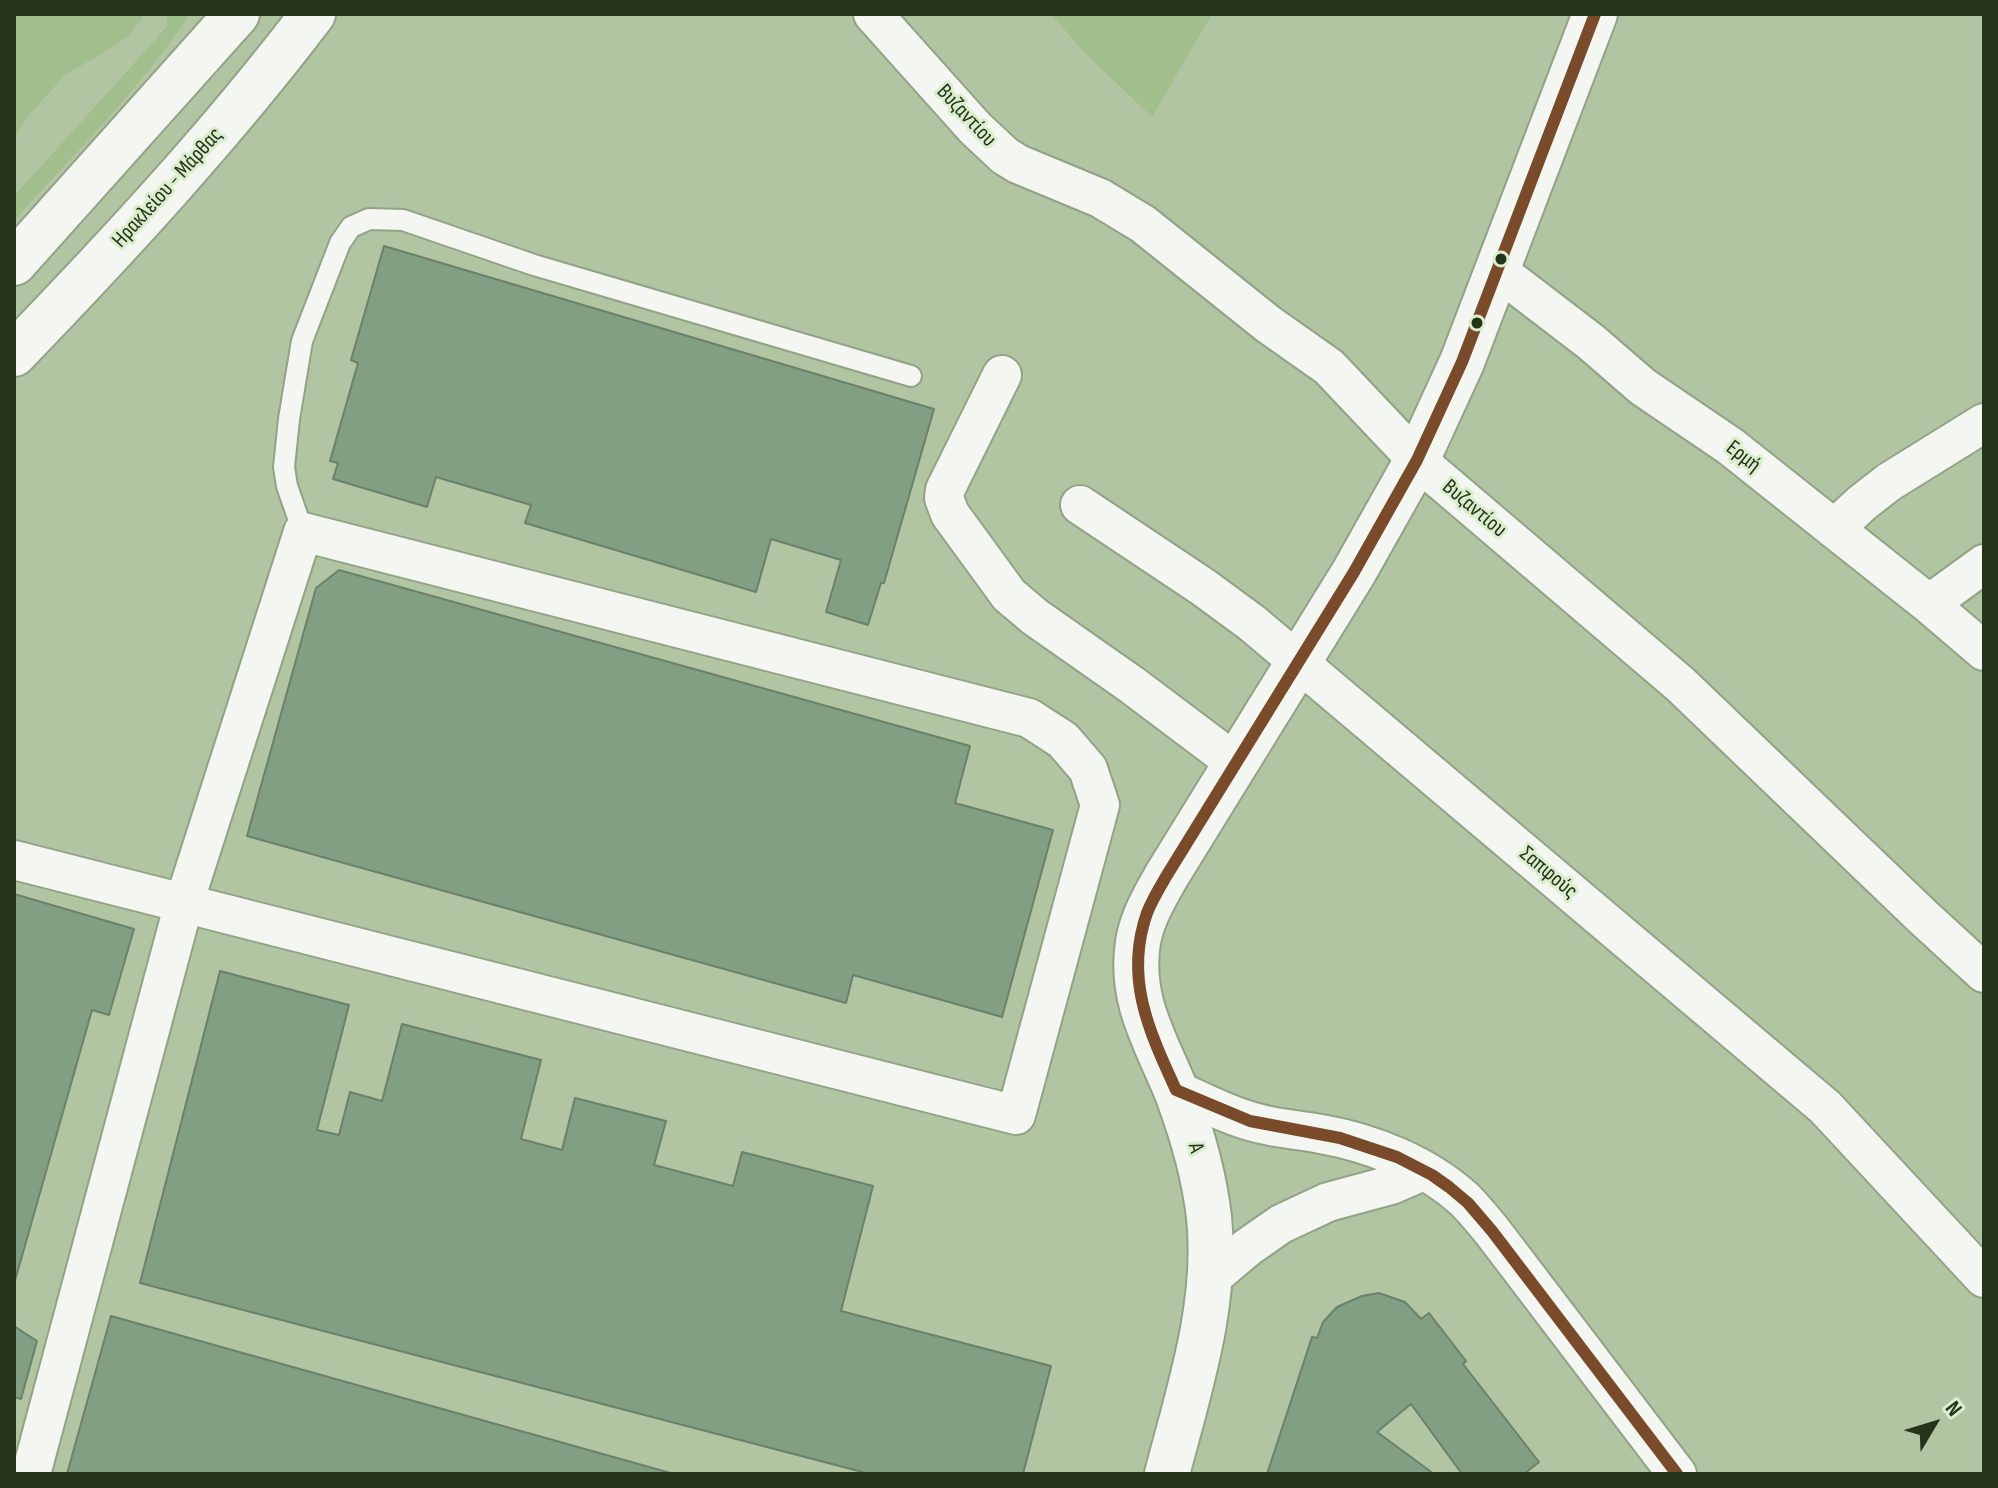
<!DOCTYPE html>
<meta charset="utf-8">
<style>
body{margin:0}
#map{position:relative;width:1998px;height:1488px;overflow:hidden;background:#b1c5a2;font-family:"Sofia Sans Condensed",sans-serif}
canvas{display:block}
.frame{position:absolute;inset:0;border:16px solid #25331a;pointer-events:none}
.north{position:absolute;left:1894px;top:1384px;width:80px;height:80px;-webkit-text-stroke:6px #daeecd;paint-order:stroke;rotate:52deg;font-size:22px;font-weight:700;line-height:32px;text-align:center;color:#25331a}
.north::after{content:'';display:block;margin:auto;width:28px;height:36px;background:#25331a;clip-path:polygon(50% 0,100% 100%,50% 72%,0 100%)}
</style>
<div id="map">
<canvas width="1998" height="1488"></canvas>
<div class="frame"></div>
<div class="north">N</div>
</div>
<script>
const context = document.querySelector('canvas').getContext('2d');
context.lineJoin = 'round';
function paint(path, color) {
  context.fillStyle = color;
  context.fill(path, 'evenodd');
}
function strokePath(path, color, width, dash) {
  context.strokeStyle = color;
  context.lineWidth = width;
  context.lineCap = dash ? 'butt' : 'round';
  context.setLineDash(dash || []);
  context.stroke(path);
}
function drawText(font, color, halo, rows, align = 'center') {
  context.font = font + ' "Sofia Sans Condensed",sans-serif';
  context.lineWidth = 6;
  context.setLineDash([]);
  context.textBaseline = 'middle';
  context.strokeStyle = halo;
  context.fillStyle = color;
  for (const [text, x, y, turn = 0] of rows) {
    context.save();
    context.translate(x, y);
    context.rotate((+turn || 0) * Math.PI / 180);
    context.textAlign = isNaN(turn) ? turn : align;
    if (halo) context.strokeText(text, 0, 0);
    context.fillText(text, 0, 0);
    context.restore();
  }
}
const green = new Path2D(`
 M14,14h128v5l-13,16 -29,20 -34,19 -37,41 -15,23z
 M166,14h24c-50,75 -115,140 -176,206v-24l134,-148 20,-23z
 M1051,14h161l-60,103 -68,-65z`);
const building = new Path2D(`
 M384,246l550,163 -50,174h-3l-13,42 -42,-13 15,-52 -70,-21 -15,53 -231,-69 6,-18 -95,-28 -9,30 -94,-28 5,-16 -8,-2 28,-98 -7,-3z
 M339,570l631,176 -15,57 98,27 -51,187 -149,-42 -7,28 -599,-167 69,-248z
 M14,894l120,35 -25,86 -17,-5 -78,274z
 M220,971l129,34 -32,125 22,5 11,-43 32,9 20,-77 139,36 -20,79 41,11 13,-52 91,23 -12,44 79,21 9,-34 131,34 -32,125 210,55 -28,108h-153l-730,-191z
 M1379,1293l26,9 16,17 8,-6 37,48 -3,3 76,98 -15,12h-62l-51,-70 -34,28 57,42h-167l45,-137 5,1 6,-16 14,-15 25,-11z
 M111,1316l563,158h-607z
 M14,1326l23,15 -16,58 -7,-2z`);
const lane = new Path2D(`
 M303,532l-16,-46 -3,-19 5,-48 13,-78 38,-98 11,-16 18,-8 34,1 131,45 377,111`);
const street = new Path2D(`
 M873,14l102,114 30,28 13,8 82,34 43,26 125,100 61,43 88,93 263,224 243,233 61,56
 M1497,270l94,72 52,45 87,59 199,158 55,47
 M1002,375l-57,115 -1,8 6,16 59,81 26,22 97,68 105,79
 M1080,505l123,82 49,36 573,484 159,171
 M1834,529l28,-26 27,-21 95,-59
 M1929,604l55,-40
 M14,860l1002,255 84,-310 -12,-36 -25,-29 -34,-22 -726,-186 -119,371 -153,571
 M1176,1090c27,12 55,27 85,34 19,5 40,6 60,10 51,9 104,30 143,65 10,10 19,21 28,32l185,243
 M1210,1279l38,-32 33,-23 47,-22 63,-17 32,-14`);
const secondary = new Path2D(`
 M1167,1474c22,-84 51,-170 42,-257 -5,-43 -17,-84 -32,-124 -21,-52 -48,-92 -39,-151 4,-24 17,-46 29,-67l187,-303 63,-112 45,-98 133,-348`);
const primary = new Path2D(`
 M14,263l223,-249
 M14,354c105,-109 207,-219 299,-340`);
const bus1 = new Path2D(`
 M1176,1090c-27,-59 -52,-112 -29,-177 5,-13 13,-26 20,-38l187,-303 63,-112 45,-98 133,-348
 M1176,1090l74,31 90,17 57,19 35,18 17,12 19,16 24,28 185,243`);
const markers = [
 [1501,259,7,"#25331a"],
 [1477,323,7,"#25331a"]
];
const streetNames = [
 ["Βυζαντίου",966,116,47],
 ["Ηρακλείου - Μάρθας",168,188,-48],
 ["Ερμή",1743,457,38],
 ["Βυζαντίου",1474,509,40],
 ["Σαπφούς",1548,873,40],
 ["Α",1195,1148,74]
];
paint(green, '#a2be8d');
paint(building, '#829e83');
strokePath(building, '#6b8169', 2);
strokePath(lane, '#92a286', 24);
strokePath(street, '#92a286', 42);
strokePath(secondary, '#92a286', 48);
strokePath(primary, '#92a286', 48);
strokePath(lane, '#f3f6f1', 20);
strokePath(street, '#f3f6f1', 38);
strokePath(secondary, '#f3f6f1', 44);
strokePath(primary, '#f3f6f1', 44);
strokePath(bus1, '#7a4b2a', 12);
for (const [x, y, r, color] of markers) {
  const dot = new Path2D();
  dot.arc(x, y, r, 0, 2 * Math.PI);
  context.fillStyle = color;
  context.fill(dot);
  strokePath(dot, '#daeecd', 3);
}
drawText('22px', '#25331a', '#daeecd', streetNames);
</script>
